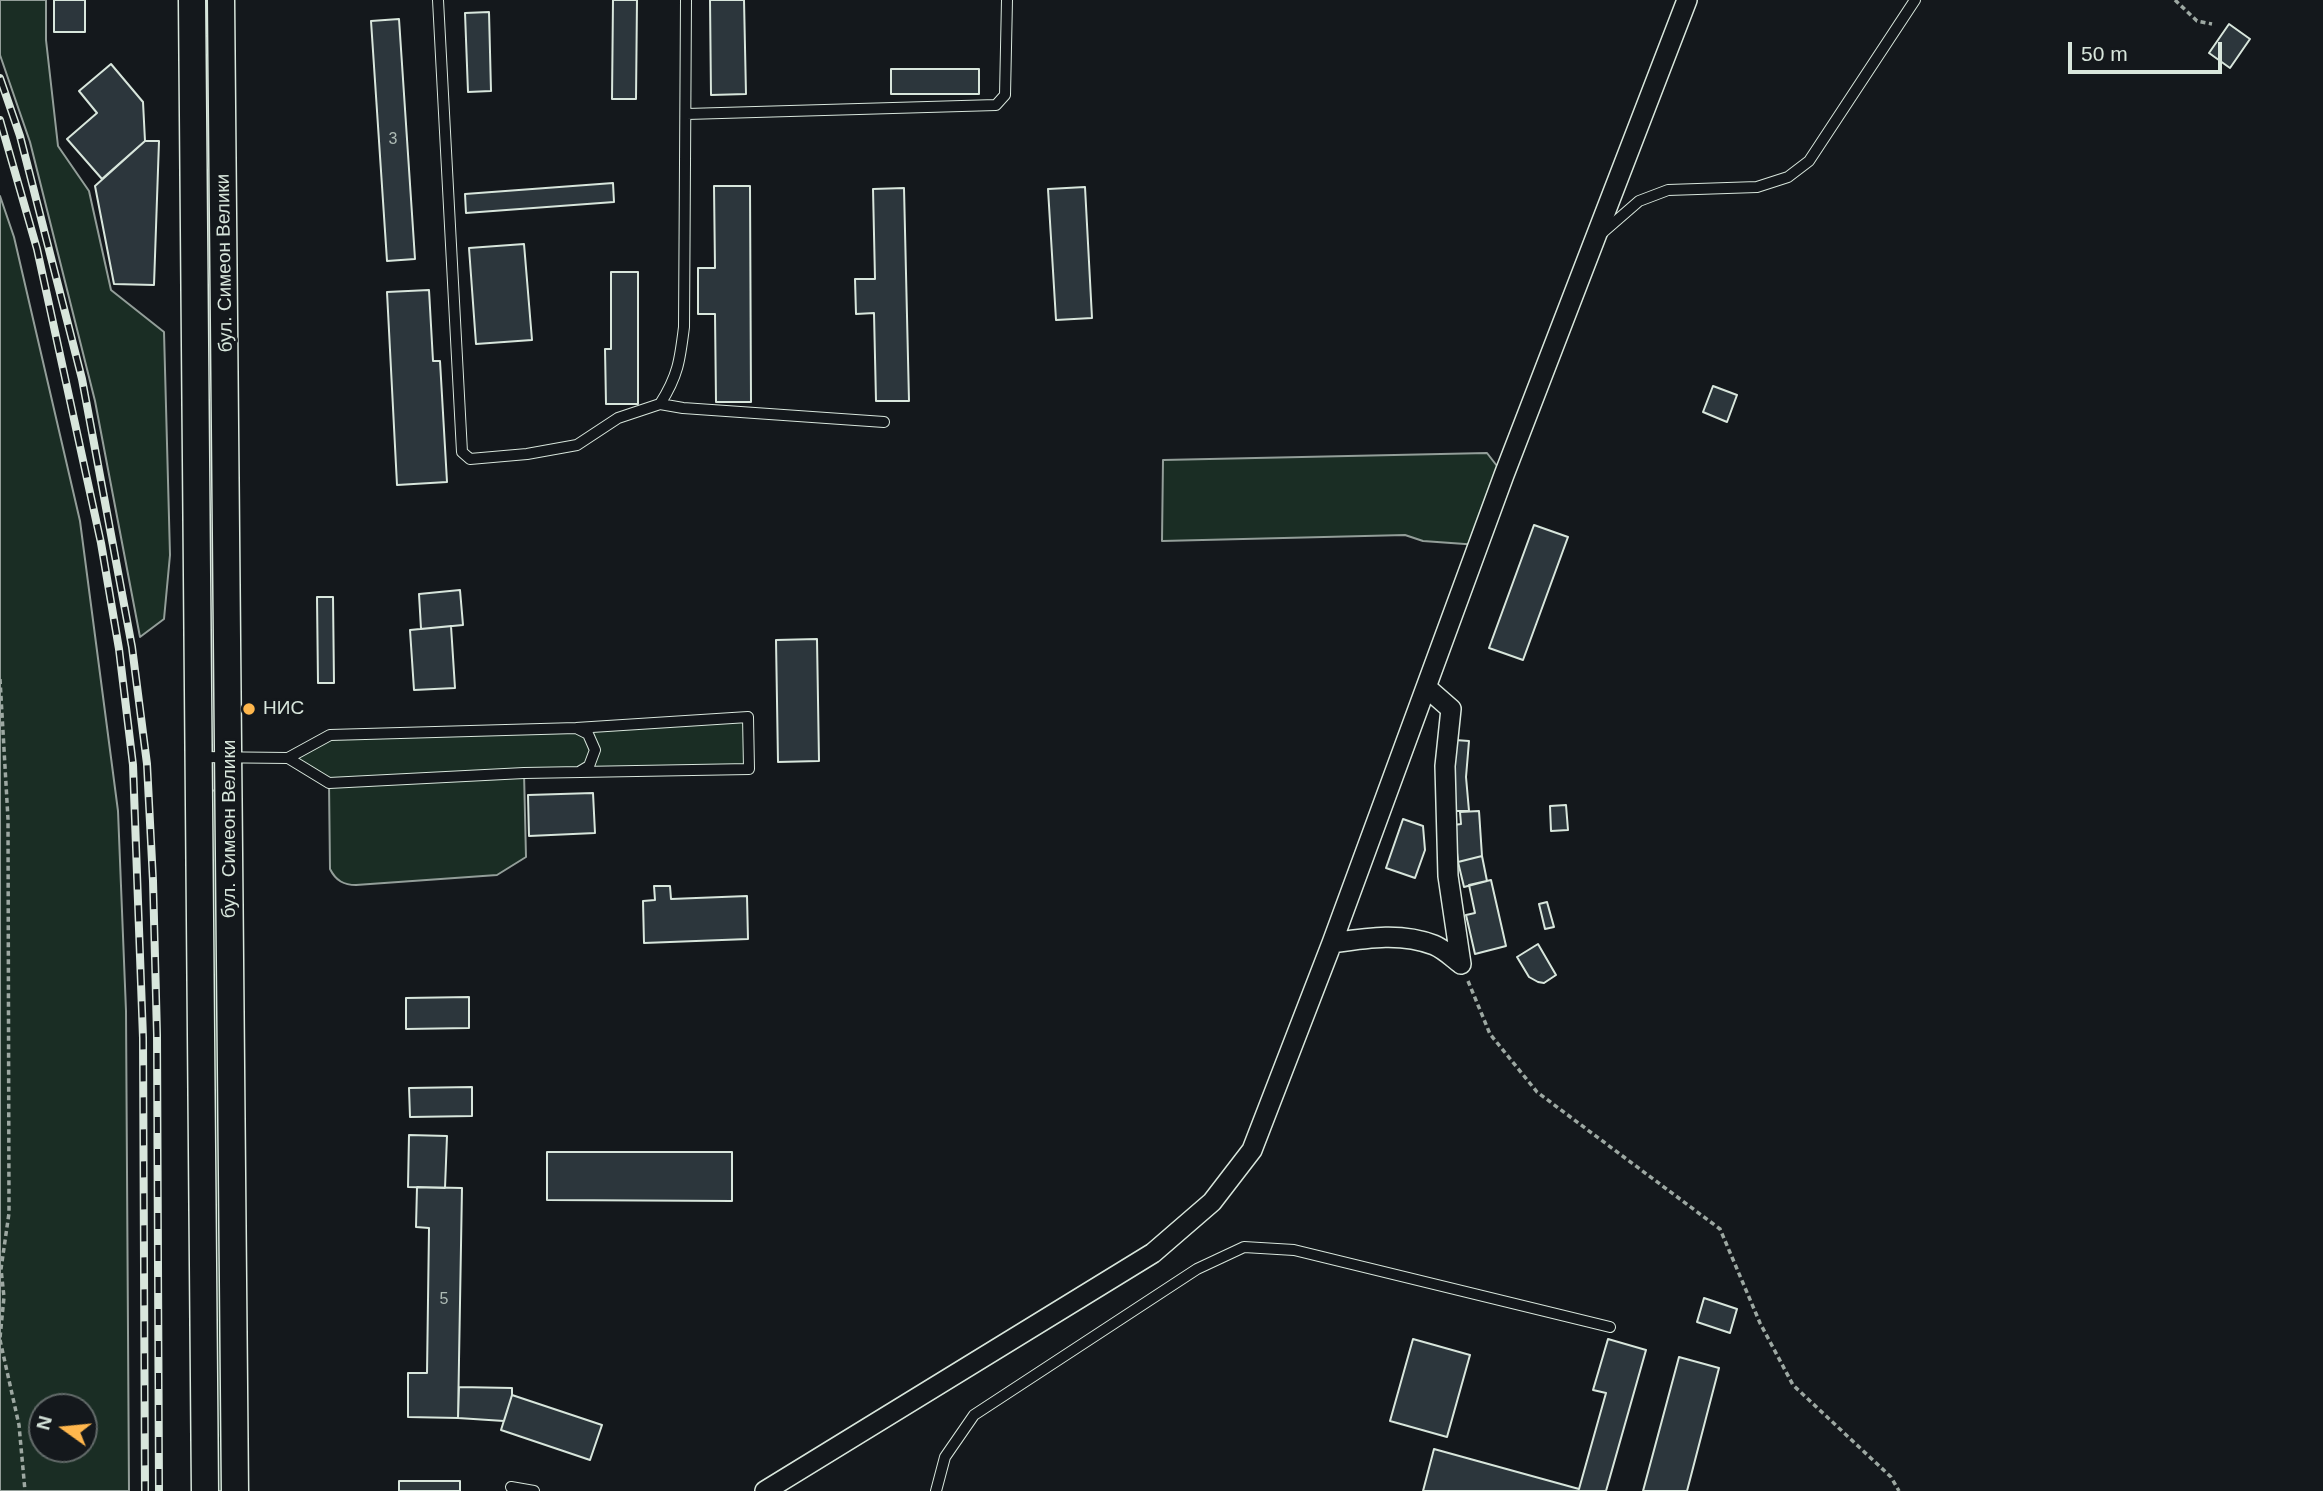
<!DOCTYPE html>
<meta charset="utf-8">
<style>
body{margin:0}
#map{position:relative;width:2323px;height:1491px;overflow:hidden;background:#14181c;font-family:Helvetica,sans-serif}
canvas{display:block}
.north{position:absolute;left:28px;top:1393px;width:70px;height:70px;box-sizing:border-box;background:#14181c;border:2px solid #626a69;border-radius:50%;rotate:285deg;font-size:19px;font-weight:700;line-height:28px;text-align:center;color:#d8e6dc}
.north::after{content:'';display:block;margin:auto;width:24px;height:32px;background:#ffb74d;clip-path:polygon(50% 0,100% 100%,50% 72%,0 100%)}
.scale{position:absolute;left:2068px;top:42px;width:154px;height:32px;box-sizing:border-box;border:4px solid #d8e6dc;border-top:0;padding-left:9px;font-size:21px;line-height:24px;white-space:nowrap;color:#d8e6dc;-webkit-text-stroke:5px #14181c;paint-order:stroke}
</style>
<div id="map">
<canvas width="2323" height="1491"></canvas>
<div class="north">N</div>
<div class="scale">50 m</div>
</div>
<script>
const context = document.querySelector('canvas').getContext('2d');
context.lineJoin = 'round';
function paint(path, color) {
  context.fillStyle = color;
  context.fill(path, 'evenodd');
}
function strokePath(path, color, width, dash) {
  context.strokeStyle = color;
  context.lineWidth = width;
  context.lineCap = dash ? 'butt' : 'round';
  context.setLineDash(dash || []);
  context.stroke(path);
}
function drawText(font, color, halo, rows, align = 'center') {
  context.font = font + ' Helvetica,sans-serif';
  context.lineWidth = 5;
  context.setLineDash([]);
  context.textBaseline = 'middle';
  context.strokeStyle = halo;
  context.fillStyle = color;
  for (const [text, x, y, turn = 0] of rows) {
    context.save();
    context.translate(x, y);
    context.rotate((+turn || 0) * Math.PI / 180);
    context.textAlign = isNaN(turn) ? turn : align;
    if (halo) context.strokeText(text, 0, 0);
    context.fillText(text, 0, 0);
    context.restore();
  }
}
const green = new Path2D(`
 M0,0h46v40l12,106 31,45 22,99 53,42 6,223 -6,64 -24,18 -45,-236 -65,-259 -30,-87z
 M0,196l14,41 66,284 38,290 8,200 3,480h-129zM42,1407h42v42h-42z
 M1487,453l17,22 -25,70 -56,-4 -18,-6 -243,6 1,-81z
 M748,717l1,52 -225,4 2,84 -29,18 -141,10c-12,0 -20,-4 -26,-16l-1,-86 -41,-25 42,-23z
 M206,790l14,1 4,700h-11z`);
const building = new Path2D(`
 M54,0h31v32h-31z
 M613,0h24l-1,99h-24z
 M710,0h34l2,94 -35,1z
 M489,12l2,79 -23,1 -3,-79z
 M399,19l16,240 -28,2 -16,-240z
 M2229,24l21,15 -20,29 -21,-15z
 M111,64l32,38 2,39 -43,38 -35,-40 30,-26 -18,-22z
 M891,69h88v25h-88z
 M145,141h14l-5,144 -40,-1 -19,-98z
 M613,183l1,19 -148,11 -1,-19z
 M714,186h36l1,216h-35l-1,-88h-17v-46h17z
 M1085,187l7,131 -36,2 -8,-131z
 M904,188l5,213h-33l-2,-88 -18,1 -1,-35h20l-2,-90z
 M524,244l8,96 -56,4 -7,-96z
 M611,272h27v132h-32l-1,-55h6z
 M429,290l4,71h7l7,121 -50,3 -10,-193z
 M1713,386l24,9 -10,27 -24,-10z
 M1534,525l34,12 -45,123 -34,-12z
 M460,590l3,35 -42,4 -2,-35z
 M317,597h16l1,86h-16z
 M451,626l4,62 -41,2 -4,-60z
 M817,639l2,122 -41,1 -2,-122z
 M1455,740l14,1 -3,36 3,34h-16z
 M593,793l2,40 -66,3 -1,-41z
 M1566,805l2,25 -17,1 -1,-25z
 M1479,811l3,45 -24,6 -4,-37 7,-1 -1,-12z
 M1403,819l20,7 2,24 -10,28 -29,-10z
 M1482,856l5,25 -23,6 -6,-25z
 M1491,880l15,66 -31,8 -9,-39 9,-2 -6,-28z
 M654,886h16l1,13 76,-3 1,43 -104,4 -1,-42 12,-1z
 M1547,902l7,25 -9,2 -6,-25z
 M1538,944l18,31 -12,8 -6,-1 -9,-5 -12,-20z
 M469,997v31l-63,1v-31z
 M472,1087v29l-62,1 -1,-29z
 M409,1135l38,1 -2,52 -37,-1z
 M547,1152h185v49l-185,-1z
 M417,1187l45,1 -4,230 -50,-1v-44h19l2,-145 -13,-1z
 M1704,1298l33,11 -7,24 -33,-11z
 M1413,1339l57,16 -23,82 -57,-16z
 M1608,1339l38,11 -40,141h-183l11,-42 145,40 27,-96 -13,-3z
 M1679,1357l40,11 -32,123h-44z
 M459,1387l53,1v7l-8,26 -46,-3z
 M512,1395l90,30 -12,35 -89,-30z
 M399,1481h61v10h-61z`);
const path = new Path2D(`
 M2175,0l22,21 15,3
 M0,679l8,140 1,394 -8,56 3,28 -4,41
 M1468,981l22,53 47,58 183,137 40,94 33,62 98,92 8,14
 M0,1340l19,85 6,66`);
const service = new Path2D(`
 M438,0l24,452 8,7 57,-5 50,-9 41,-27 42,-14 23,4 201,14
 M687,114l309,-9 9,-10 2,-95
 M1601,234l38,-33 29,-11 89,-3 31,-10 21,-16 106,-161
 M660,404c18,-28 20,-44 24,-77l2,-327
 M578,729l10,5 7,16 -6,16 -10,6
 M200,757l88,1 42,-23 246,-7 172,-11 1,52 -225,4 -195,10 -41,-25
 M511,1487l23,4
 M936,1491l9,-34 29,-42 223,-146 47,-22 50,3 316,77`);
const minor = new Path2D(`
 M1427,688l24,21 -6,57 3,110 13,88
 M1332,943c34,-5 69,-11 102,2 10,4 19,13 27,19
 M765,1491l388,-238 59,-51 40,-52 80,-207 172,-468 183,-475`);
const secondary = new Path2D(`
 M192,0l13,1491
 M221,0l14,1491`);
const rail = new Path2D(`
 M0,78l20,58 62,243 50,268 15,117 6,117 4,154 2,456
 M0,120l37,129 64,294 18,106 14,116 10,273 2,453`);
const markers = [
 [249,709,7,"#ffb74d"]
];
const numberNames = [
 ["3",393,140],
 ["5",444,1300]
];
const streetNames = [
 ["бул. Симеон Велики",225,263,-91],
 ["бул. Симеон Велики",230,829,-90]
];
const poiNames = [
 ["НИС",263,709]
];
paint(green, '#1a2d24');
strokePath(green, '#939e99', 2);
paint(building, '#2c363c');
strokePath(building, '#d8e6dc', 2);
strokePath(service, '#d8e6dc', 12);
strokePath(minor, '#d8e6dc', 22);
strokePath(secondary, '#d8e6dc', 29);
strokePath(path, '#9da8a2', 3.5, [5, 3.5]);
strokePath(service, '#14181c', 10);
strokePath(minor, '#14181c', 19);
strokePath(secondary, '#14181c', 26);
strokePath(rail, '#d8e6dc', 8);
strokePath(rail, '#14181c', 5, [16]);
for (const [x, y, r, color] of markers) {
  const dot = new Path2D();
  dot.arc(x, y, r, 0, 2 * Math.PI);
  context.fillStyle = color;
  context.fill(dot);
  strokePath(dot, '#14181c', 2.5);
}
drawText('16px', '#adbab4', null, numberNames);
drawText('19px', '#d8e6dc', '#14181c', streetNames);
drawText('19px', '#d8e6dc', '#14181c', poiNames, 'left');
</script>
